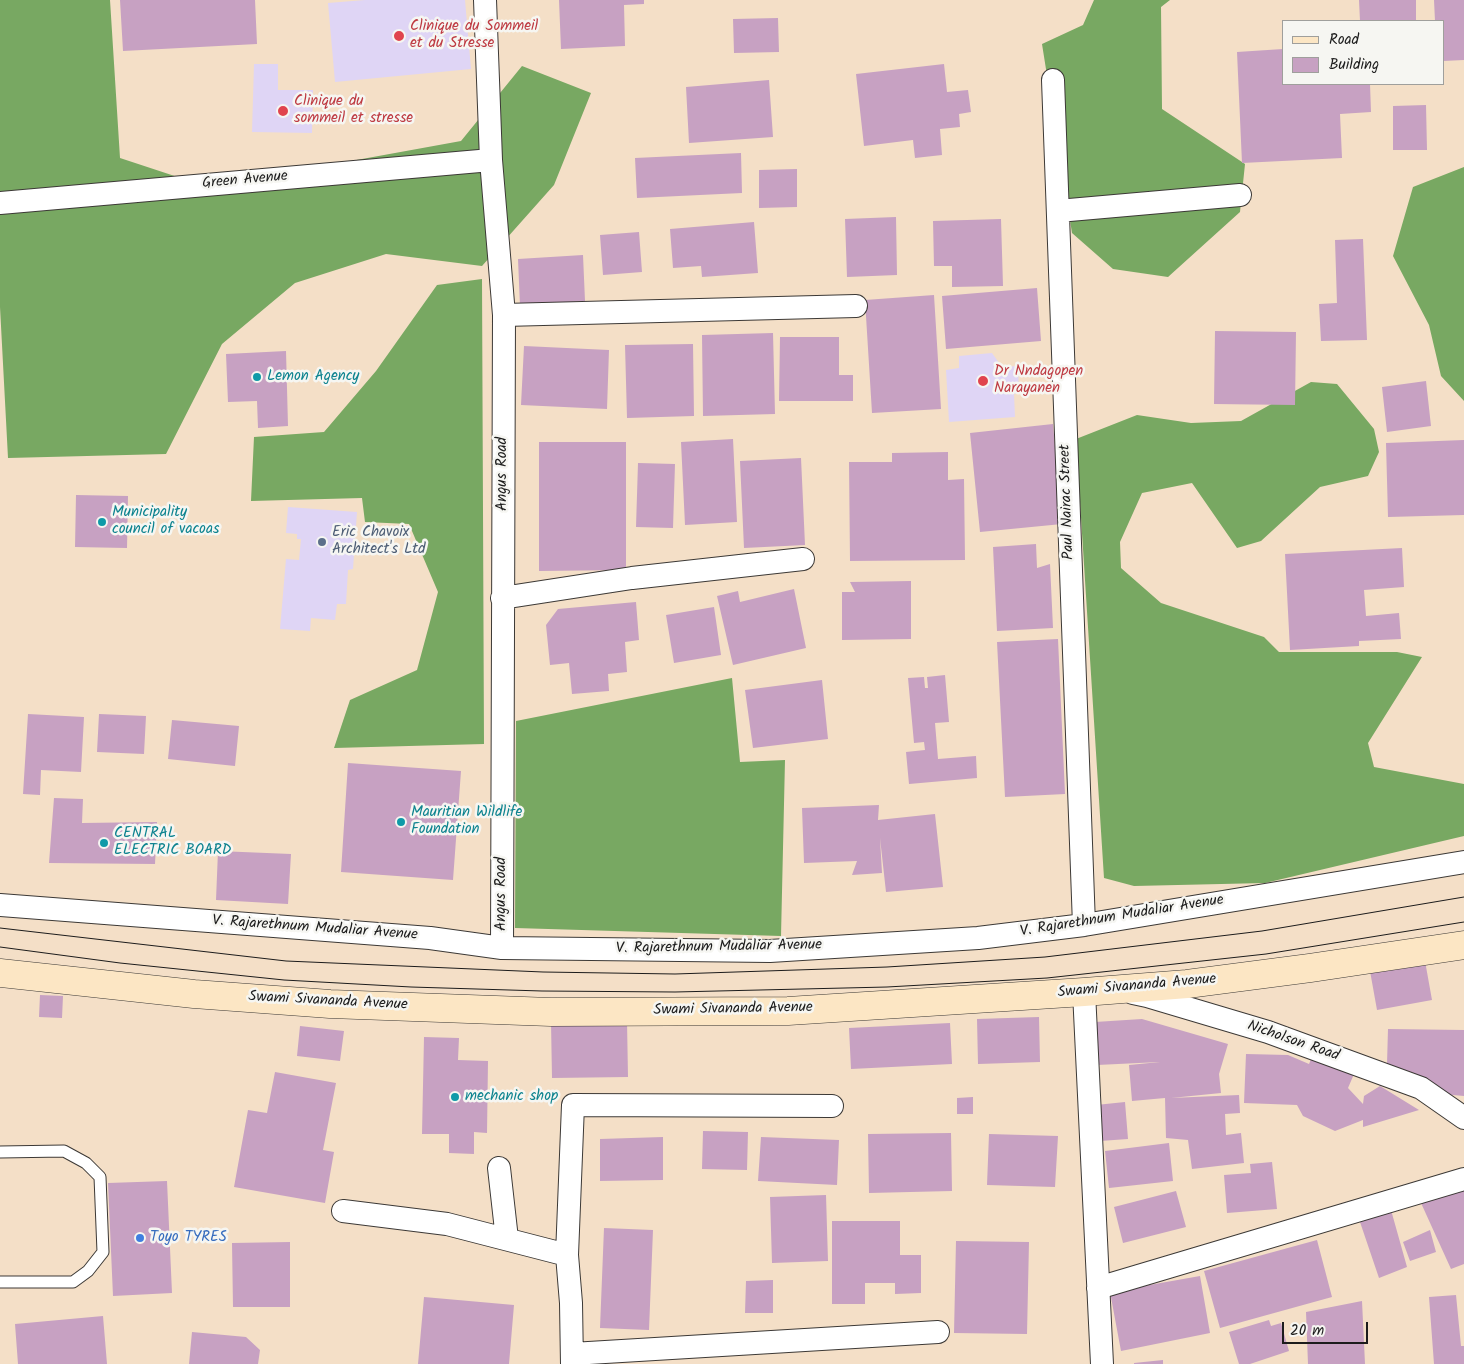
<!DOCTYPE html>
<style>
body{margin:0}
#map{position:relative;width:1464px;height:1364px;overflow:hidden;background:#f4dfc7;font-family:Kalam,sans-serif}
canvas{display:block}
.legend{position:absolute;left:1282px;top:20px;width:162px;height:65px;box-sizing:border-box;background:#f6f6f2;border:1px solid #9f9f9c;margin:0;padding:6px 9px;list-style:none;font-size:15px;color:#1c1c1c}
.legend li{display:flex;align-items:center;gap:10px;height:25px}
.legend b{width:25px;border:1px solid #9f9f9c}
.scale{position:absolute;left:1282px;top:1322px;width:86px;height:22px;box-sizing:border-box;border:2px solid #1c1c1c;border-top:0;padding-left:6px;font-size:15px;line-height:18px;white-space:nowrap;color:#1c1c1c;-webkit-text-stroke:4px #f6f6f2;paint-order:stroke}
</style>
<div id="map">
<canvas width="1464" height="1364"></canvas>
<ul class="legend">
<li><b style="height:6px;background:#fce6c4"></b>Road</li>
<li><b style="height:14px;background:#c7a1c2"></b>Building</li>
</ul>
<div class="scale">20 m</div>
</div>
<script>
const context = document.querySelector('canvas').getContext('2d');
context.lineJoin = 'round';
function paint(path, color) {
  context.fillStyle = color;
  context.fill(path, 'evenodd');
}
function strokePath(path, color, width, dash) {
  context.strokeStyle = color;
  context.lineWidth = width;
  context.lineCap = dash ? 'butt' : 'round';
  context.setLineDash(dash || []);
  context.stroke(path);
}
function drawText(font, color, halo, rows, align = 'center') {
  context.font = font + ' Kalam,sans-serif';
  context.lineWidth = 5;
  context.setLineDash([]);
  context.textBaseline = 'middle';
  context.strokeStyle = halo;
  context.fillStyle = color;
  for (const [text, x, y, turn = 0] of rows) {
    context.save();
    context.translate(x, y);
    context.rotate((+turn || 0) * Math.PI / 180);
    context.textAlign = isNaN(turn) ? turn : align;
    if (halo) context.strokeText(text, 0, 0);
    context.fillText(text, 0, 0);
    context.restore();
  }
}
const built = new Path2D(`
 M365,0h100l6,69 -136,13 -7,-79z
 M254,64h24v26h35l-1,43 -60,-1z
 M992,353l10,14 16,-1 1,27 -5,1 1,23 -66,5 -3,-52 13,-2v-12z
 M288,507l69,5 -4,57 -5,1 -2,34h-9l-2,16 -24,-2 -1,13 -30,-2 6,-70 13,1 2,-21h-4v-5l-11,-1z`);
const forest = new Path2D(`
 M0,0h110l10,158 88,29 253,-46 61,-75 69,27 -37,92 -72,81 -96,-12 -91,29 -73,61 -56,110 -158,4 -8,-151z
 M1094,0h76l-9,7 1,102 83,55 -5,48 -72,65 -55,-8 -41,-36 -30,-189 41,-19z
 M1464,167v234l-23,-25 -12,-51 -36,-69 20,-69z
 M482,279l2,465 -150,4 16,-48 67,-30 21,-78 -29,-68 -44,-2 -3,-24 -111,3 3,-64 70,-5 52,-61 61,-86z
 M1311,382l26,2 37,45 5,23 -11,24 -48,11 -59,54 -24,7 -45,-65 -50,10 -22,49 1,26 40,35 103,34 15,15h118l25,5 -54,86 6,24 90,17v52l-199,47 -131,3 -30,-8 -28,-439 61,-24 54,8 50,-2z
 M732,678l8,84 45,-2 -4,176 -266,-8 1,-207z`);
const building = new Path2D(`
 M120,0h135l2,44 -134,7z
 M559,0h85v4l-20,1 1,41 -64,3z
 M1359,0h57v21h-56z
 M1434,0h30v60l-21,1v-40h-8z
 M778,18l1,34 -45,1 -1,-34z
 M1283,49v35h87l1,28 -31,2 2,44 -100,5 -5,-111z
 M944,64l3,28 21,-2 3,22 -12,2 1,13 -20,2 2,26 -27,3 -2,-18 -49,6 -8,-72z
 M769,80l4,57 -84,6 -3,-56z
 M1426,105l1,45h-34v-44z
 M741,153l1,40 -105,5 -2,-40z
 M797,169v38l-38,1v-38z
 M896,217l1,58 -50,2 -2,-58z
 M1001,219l2,67 -51,1v-21h-18l-1,-45z
 M754,222l4,51 -56,4 -1,-11 -28,2 -3,-39z
 M639,232l3,40 -39,3 -3,-40z
 M1363,239l4,101 -46,1 -2,-37 18,-1 -2,-63z
 M583,255l2,46 -65,5 -2,-47z
 M1037,288l4,53 -95,8 -4,-53z
 M934,295l7,114 -69,4 -7,-113z
 M1215,331l81,1 -1,73 -81,-1z
 M773,333l2,81 -72,2 -1,-81z
 M780,337h59v38h14v26h-74z
 M693,344l1,72 -67,2 -2,-73z
 M524,346l85,4 -2,59 -86,-4z
 M286,351l2,75 -30,2 -1,-27 -29,1 -2,-48z
 M1426,381l5,45 -44,6 -5,-45z
 M1053,424l9,100 -82,8 -10,-99z
 M733,439l4,83 -52,3 -4,-83z
 M1464,440v75l-76,2 -2,-74z
 M539,442h87v128l-87,1z
 M948,452v28l16,-1 1,81 -115,1 -1,-99h43v-9z
 M801,458l4,87 -61,3 -4,-87z
 M638,463l37,1 -2,64 -37,-1z
 M76,495l52,1 -1,52 -52,-1z
 M1036,544l1,24 13,-4 3,64 -56,3 -4,-84z
 M1402,548l2,39 -40,3 2,26 33,-3 2,26 -42,2v5l-69,4 -5,-96z
 M911,581v58l-69,1v-48h13l-5,-10z
 M794,589l12,59 -73,17 -16,-69 21,-5 2,11z
 M636,602l3,38 -14,2 2,30 -19,2 1,17 -37,3 -3,-31 -19,2 -4,-40 12,-16z
 M714,607l7,48 -47,8 -8,-48z
 M1058,639l7,155 -60,3 -8,-155z
 M945,675l4,47 -14,1 3,36 38,-3 1,22 -68,6 -3,-32 19,-2 -1,-8 -10,1 -6,-65 16,-1 1,11h3l-1,-11z
 M822,680l6,59 -75,9 -8,-58z
 M28,714l56,3 -3,55 -40,-2 -1,25 -17,-1z
 M99,714l47,2 -2,38 -47,-2z
 M172,720l67,6 -4,40 -67,-7z
 M348,763l113,8 -8,109 -112,-8z
 M54,798l29,1 -1,24 75,-1 -2,42 -106,-1z
 M879,805l-1,15 57,-6 8,73 -57,5 -6,-54 2,35 -30,2 5,-14 -53,2 -2,-55z
 M218,851l73,3 -3,50 -72,-4z
 M1425,961l7,39 -55,10 -7,-39z
 M40,995l23,1 -1,22 -23,-1z
 M1039,1017l1,45 -62,2 -1,-45z
 M1142,1019l86,25 -9,30 2,19 -50,5 68,-3 1,18 -15,1 1,21 15,-2 3,30 -52,6 -4,-29 -22,-2 -1,-40 -33,3 -3,-36 31,-3 -63,3 -2,-43z
 M627,1021l1,56 -76,1 -1,-56z
 M950,1023l2,41 -101,5 -2,-41z
 M300,1026l44,5 -4,30 -43,-5z
 M1388,1029l76,1v66l-22,-2 -55,-30z
 M424,1037l35,1 -1,22 30,1 -1,72 -13,-1v22l-25,-1v-19h-27z
 M1246,1054l42,1 21,9 3,-7 42,17 -6,14 15,16 1,-8 16,-10 39,24 -56,17v-7l-28,11 -32,-15 -6,-11 -53,-2z
 M275,1072l61,11 -13,67 11,2 -9,51 -91,-16 14,-77 19,3z
 M973,1097v17h-16v-16z
 M1125,1102l3,37 -28,2 -4,-36z
 M703,1131l45,1 -1,38 -45,-1z
 M951,1133l1,58 -83,2 -1,-59z
 M989,1134l69,2 -3,51 -68,-2z
 M663,1137v43l-63,1v-42z
 M761,1137l78,3 -2,45 -79,-4z
 M1169,1143l4,38 -64,7 -4,-37z
 M1272,1162l5,47 -50,4 -3,-38 27,-2 -1,-9z
 M167,1181l5,112 -59,3 -5,-113z
 M1464,1188v76l-13,5 -30,-66z
 M1176,1191l10,36 -63,16 -9,-36z
 M826,1195l2,66 -56,2 -2,-66z
 M1391,1210l16,57 -28,11 -19,-56z
 M832,1221h68v34h21v38l-26,1v-11h-30v21h-33z
 M604,1228l49,2 -4,100 -49,-2z
 M1430,1230l6,22 -26,9 -7,-19z
 M1317,1240l15,57 -112,31 -16,-57z
 M956,1241l73,1 -2,92 -73,-1z
 M290,1242v65h-57l-1,-64z
 M1200,1276l10,57 -89,18 -11,-59z
 M773,1280v33h-28l1,-32z
 M1456,1295l5,51h3v18h-30l-5,-67z
 M424,1297l90,8 -5,59h-91z
 M1362,1301l3,63h-57l-2,-52z
 M103,1316l4,48h-89l-3,-40z
 M1269,1320l2,6 10,-3 8,28 -39,13h-11l-10,-32z
 M192,1332l54,5 14,13 -2,14h-69z
 M1163,1360v4h-29v-1z`);
const lane = new Path2D(`
 M0,1152l64,-1 22,12 14,14 3,75 -15,19 -15,11h-73`);
const street = new Path2D(`
 M485,0l6,160 13,155 -2,633
 M1053,80l31,845
 M0,203l491,-43
 M1058,211l182,-16
 M504,315l352,-9
 M502,598l130,-20 171,-19
 M0,905l430,33 72,10 268,3 208,-13 106,-13 380,-63
 M1084,992l18,372
 M1133,993l14,3 121,36 153,56 43,30
 M499,1168l8,71
 M343,1211l104,13 120,31 6,-150 259,1
 M567,1255l4,48 1,61
 M1098,1288l366,-109
 M572,1354l366,-22`);
const secondary = new Path2D(`
 M0,973l194,21 136,10 221,8 237,-1 296,-19 103,-8 123,-16 154,-23`);
const tram = new Path2D(`
 M0,928l286,33 257,11 132,2 212,-7 158,-10 217,-26 202,-34
 M0,947l120,16 164,17 127,7 131,4 133,1 212,-5 160,-9 219,-24 198,-32`);
const markers = [
 [399,36,6,"#e0444e"],
 [283,111,6,"#e0444e"],
 [257,377,5,"#0f9aa8"],
 [983,381,6,"#e0444e"],
 [102,522,5,"#0f9aa8"],
 [322,542,5,"#5c6f8a"],
 [401,822,5,"#0f9aa8"],
 [104,843,5,"#0f9aa8"],
 [455,1097,5,"#0f9aa8"],
 [140,1238,5,"#3f7fe0"]
];
const healthNames = [
 ["Clinique du Sommeil",410,27],
 ["et du Stresse",410,44],
 ["Clinique du",294,102],
 ["sommeil et stresse",294,119],
 ["Dr Nndagopen",994,372],
 ["Narayanen",994,389]
];
const streetNames = [
 ["Green Avenue",245,181,-5],
 ["Angus Road",503,474,-90],
 ["Paul Nairac Street",1068,502,-92],
 ["Angus Road",502,894,-90],
 ["V. Rajarethnum Mudaliar Avenue",1122,917,-9],
 ["V. Rajarethnum Mudaliar Avenue",315,929,4],
 ["V. Rajarethnum Mudaliar Avenue",719,948,-1],
 ["Swami Sivananda Avenue",1137,987,-5],
 ["Swami Sivananda Avenue",328,1002,3],
 ["Swami Sivananda Avenue",733,1010,-1],
 ["Nicholson Road",1293,1042,19]
];
const cultureNames = [
 ["Lemon Agency",267,377],
 ["Municipality",112,513],
 ["council of vacoas",112,530],
 ["Mauritian Wildlife",411,813],
 ["Foundation",411,830],
 ["CENTRAL",114,834],
 ["ELECTRIC BOARD",114,851],
 ["mechanic shop",465,1097]
];
const serviceNames = [
 ["Eric Chavoix",332,533],
 ["Architect's Ltd",332,550]
];
const shopNames = [
 ["Toyo TYRES",150,1238]
];
paint(built, '#dfd5f5');
paint(forest, '#78a862');
paint(building, '#c7a1c2');
strokePath(lane, '#3c3936', 13);
strokePath(street, '#3c3936', 24);
strokePath(secondary, '#3c3936', 29);
strokePath(lane, '#fff', 11);
strokePath(street, '#fff', 22);
strokePath(secondary, '#fce6c4', 28);
strokePath(tram, '#1c1c1c', 1);
for (const [x, y, r, color] of markers) {
  const dot = new Path2D();
  dot.arc(x, y, r, 0, 2 * Math.PI);
  context.fillStyle = color;
  context.fill(dot);
  strokePath(dot, '#f6f6f2', 2);
}
drawText('15px', '#be3a42', '#f6f6f2', healthNames, 'left');
drawText('15px', '#1c1c1c', '#f6f6f2', streetNames);
drawText('15px', '#0d838f', '#f6f6f2', cultureNames, 'left');
drawText('15px', '#4e5e75', '#f6f6f2', serviceNames, 'left');
drawText('15px', '#366cbe', '#f6f6f2', shopNames, 'left');
</script>
